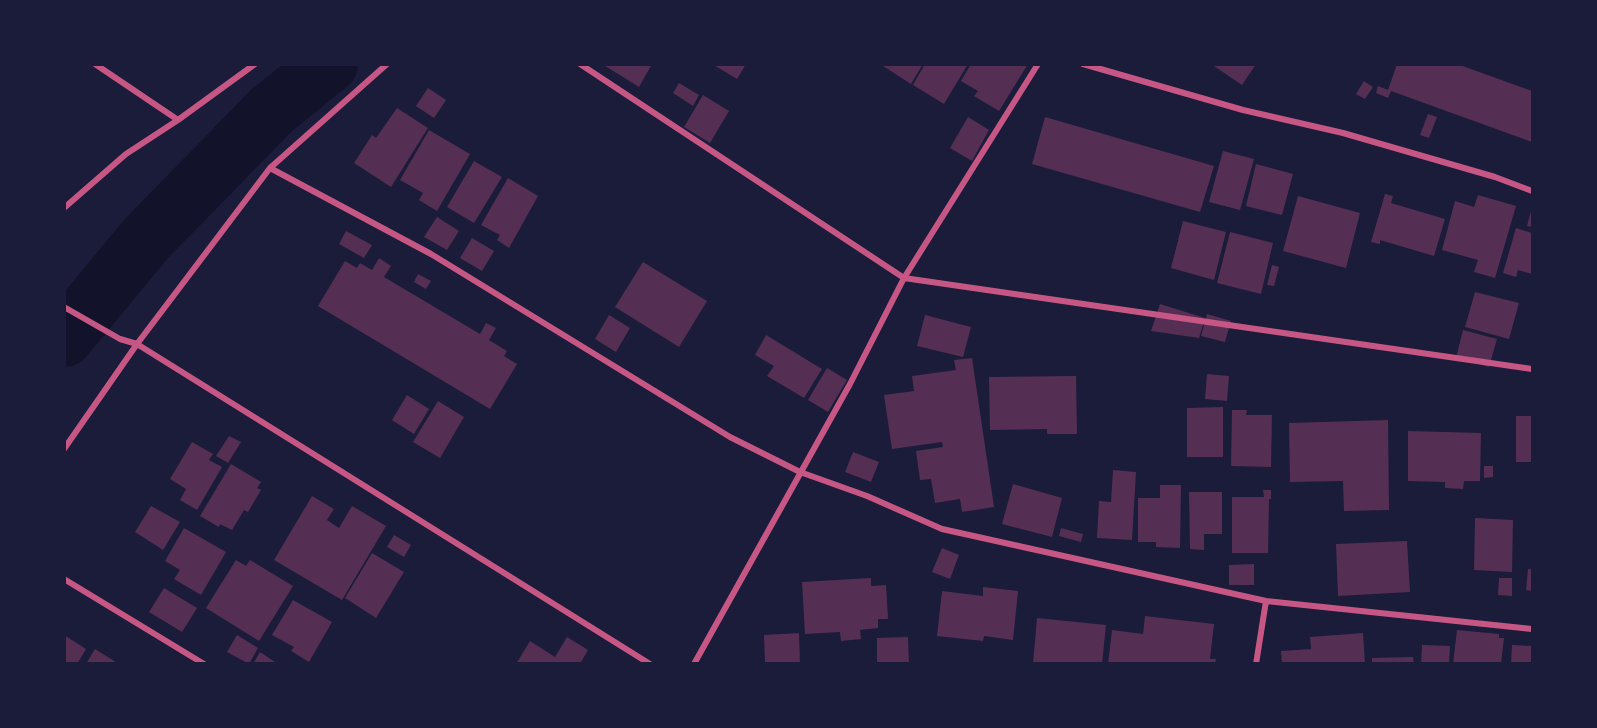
<!DOCTYPE html>
<style>
body{margin:0}
#map{position:relative;width:1597px;height:728px;overflow:hidden;background:#1b1b3a;font-family:"IBM Plex Sans",sans-serif}
canvas{display:block}
.frame{position:absolute;inset:0;border:66px solid #1b1b3a;pointer-events:none}
</style>
<div id="map">
<canvas width="1597" height="728"></canvas>
<div class="frame"></div>
</div>
<script>
const context = document.querySelector('canvas').getContext('2d');
context.lineJoin = 'round';
function strokePath(path, color, width, dash) {
  context.strokeStyle = color;
  context.lineWidth = width;
  context.lineCap = dash ? 'butt' : 'round';
  context.setLineDash(dash || []);
  context.stroke(path);
}
function paint(path, color) {
  context.fillStyle = color;
  context.fill(path, 'evenodd');
}
const river = new Path2D(`
 M64,338l82,-99 126,-129 57,-46`);
const building = new Path2D(`
 M602,64h50l-13,23z
 M712,64h34l-9,15z
 M880,64h43l-12,20z
 M925,64h43l-24,40 -31,-19z
 M971,64h57l-29,47 -25,-15 4,-5 -17,-10z
 M1211,64h45l-14,21z
 M1397,64h60l75,27v51l-141,-51 -3,7 -12,-5 2,-7 10,4z
 M1364,81l9,6 -8,12 -9,-5z
 M679,83l20,12 -6,11 -20,-13z
 M428,88l18,12 -12,18 -18,-12z
 M703,95l26,16 -19,32 -26,-16z
 M397,108l31,20 -37,59 -37,-24 18,-28 4,3z
 M1428,114l9,3 -8,21 -9,-3z
 M968,117l21,13 -17,31 -22,-13z
 M1045,117l169,49 -14,46 -168,-48z
 M429,130l41,24 -33,57 -18,-11 4,-7 -23,-13z
 M1223,151l31,8 -14,51 -31,-8z
 M474,161l28,16 -28,46 -27,-16z
 M1256,164l37,10 -11,41 -36,-9z
 M508,178l30,18 -29,52 -12,-8 3,-5 -19,-10z
 M1385,194l8,2 -2,7 54,16 -11,37 -54,-16v4l-9,-2z
 M1478,195l38,11 -21,72 -21,-6 4,-12 -36,-10 13,-49 19,6z
 M1298,196l62,17 -14,55 -63,-17z
 M1532,207v20l-5,-1z
 M437,217l22,14 -12,19 -23,-13z
 M1183,221l43,11 -12,48 -43,-12z
 M1516,228l16,5v41l-14,-4 -2,7 -13,-4z
 M346,231l26,14 -8,13 -25,-14z
 M1230,232l43,11 -12,51 -44,-11z
 M472,238l22,13 -12,20 -22,-13z
 M379,258l12,8 -7,11 96,57 6,-11 10,5 -7,12 18,11 -3,5 13,8 -27,45 -172,-103 27,-45 12,7 3,-5 12,7z
 M643,262l64,39 -28,46 -64,-40z
 M1272,265l7,2 -5,19 -7,-1z
 M418,274l13,7 -5,8 -12,-7z
 M1475,292l44,11 -10,36 -44,-12z
 M1160,304l45,14 -6,20 -48,-7z
 M1207,314l24,7 -6,21 -24,-6z
 M609,315l21,13 -14,24 -21,-13z
 M925,315l46,12 -8,30 -46,-11z
 M1463,330l34,9 -8,28 -33,-9z
 M766,335l56,34 -18,29 -37,-22 7,-10 -19,-11z
 M972,358l22,149 -32,5 -2,-13 -25,4 -4,-24 -11,1 -4,-29 27,-4 -1,-5 -50,7 -8,-54 30,-4 -2,-15 44,-6 -2,-10z
 M827,368l20,12 -19,32 -20,-12z
 M1207,374l22,2 -2,25 -22,-2z
 M1076,376l1,58h-30v-5l-57,1 -1,-53z
 M407,395l22,14 -15,25 -22,-14z
 M438,401l26,16 -24,41 -27,-16z
 M1223,407v50h-36v-49z
 M1232,410h15l-1,5h26l-1,52 -40,-1z
 M1516,416h16v46h-16z
 M1388,420l1,90 -45,1 -1,-30 -53,1 -1,-59z
 M1408,431l73,2 -1,48h-16l-1,8 -18,-1v-6l-37,-1z
 M229,436l12,6 -13,21 -12,-7z
 M192,442l21,12 -4,6 13,7 -25,43 -17,-10 6,-11 -16,-10z
 M853,452l26,10 -8,20 -26,-10z
 M231,464l30,18 -4,6 4,2 -13,22 -4,-2 -12,20 -12,-6 -1,3 -19,-11z
 M1484,466h9v11l-9,1z
 M1113,470l23,2 -4,68 -35,-2 2,-37 12,1z
 M1013,484l49,14 -10,39 -50,-13z
 M1160,485h21l-1,63 -24,-1v-5h-18v-44h22z
 M1263,490h8v9h-2l-1,54h-36v-56h32z
 M1189,492h33v42h-18v16l-14,-1z
 M312,496l22,13 -7,11 12,8 13,-22 34,20 -44,74 -68,-40z
 M151,506l29,16 -17,28 -28,-18z
 M1475,518l38,2 -1,52 -38,-2z
 M184,528l42,24 -25,43 -27,-16 6,-9 -15,-9z
 M1061,528l22,6 -2,8 -22,-6z
 M394,535l17,10 -7,12 -17,-10z
 M1407,541l3,51 -72,4 -2,-52z
 M942,548l17,7 -9,24 -18,-7z
 M372,553l32,19 -28,46 -31,-20z
 M236,560l10,6 4,-6 43,26 -34,55 -53,-33z
 M1254,564v21h-25v-20z
 M1528,569h4v22l-6,-1z
 M871,578v8l15,-1 2,34h-10v9l-18,2 1,9 -20,2 -1,-9 -35,2 -3,-52z
 M1499,578h13v18l-14,-1z
 M983,587l35,4 -5,49 -29,-4 -1,5 -46,-5 5,-45 41,5z
 M164,588l33,20 -15,24 -33,-20z
 M293,600l39,22 -23,40 -18,-11 3,-4 -22,-12z
 M1145,616l69,8 -4,35h6l-1,5h-107l4,-34 31,4z
 M1037,618l69,7 -4,39h-69z
 M1457,630l42,4v4h5l-3,26h-48z
 M799,633l1,31h-35l-1,-29z
 M1363,633l2,31h-83l-1,-13 30,-2 -1,-12z
 M64,635l22,14 -9,15h-13z
 M237,635l21,13 -9,16 -22,-12z
 M567,637l21,13 -8,14h-64l14,-23 25,16z
 M908,637l1,27h-32v-26z
 M1422,645l28,1 -1,18h-28z
 M1512,645l20,1v18h-21z
 M95,649l24,15h-33z
 M260,652l18,12h-25z
 M1413,657l1,7h-42v-6z`);
const minor = new Path2D(`
 M580,64l324,214 -54,106 -156,280
 M1038,64l-134,214 628,91
 M1083,64l160,46 100,23 152,44 37,14
 M178,120l77,-56
 M270,168l161,86 299,183 70,35 67,24 75,33 324,72 266,28
 M64,208l62,-54 52,-34 -83,-56
 M64,307l56,32 17,5 513,320
 M64,449l73,-105 133,-176 117,-104
 M64,579l140,85
 M1256,664l10,-63`);
strokePath(river, '#12122b', 58);
paint(building, '#542f53');
strokePath(minor, '#c65784', 6);
</script>
